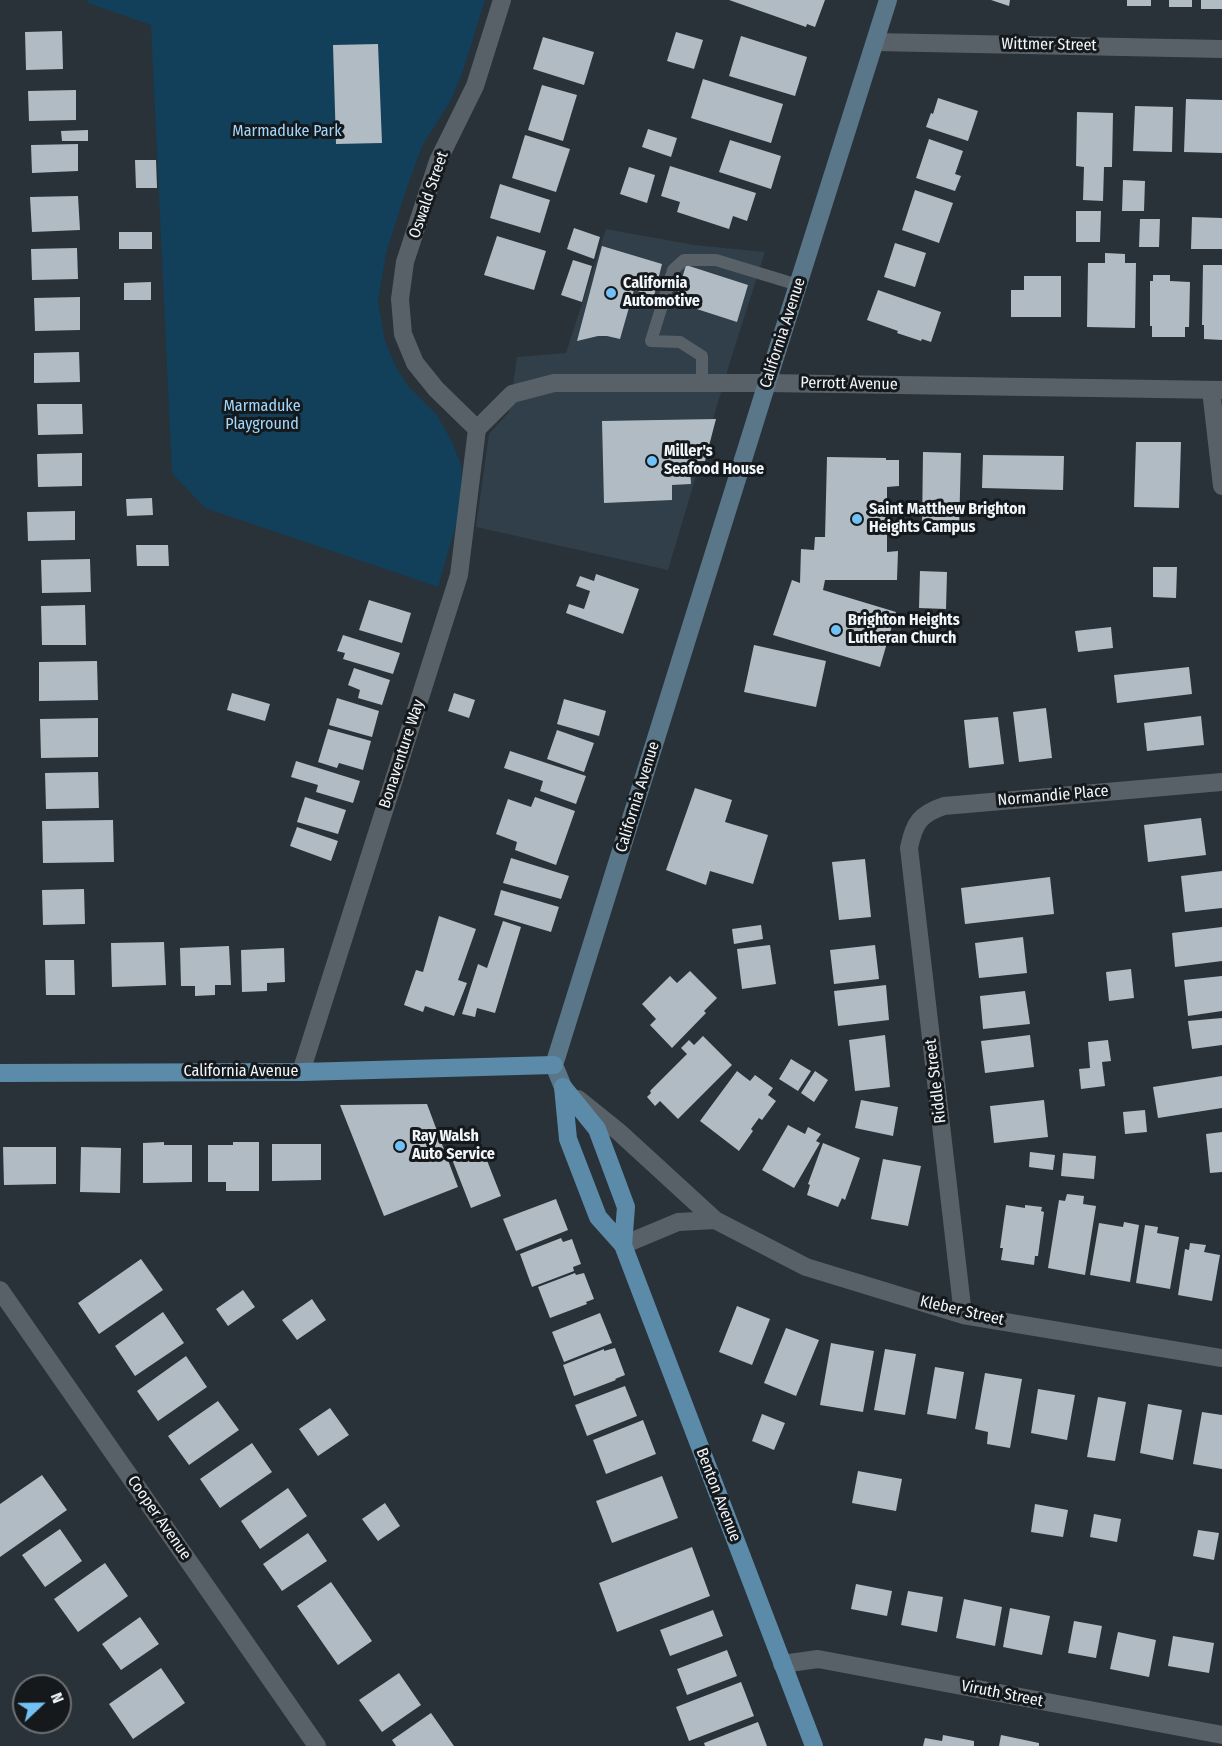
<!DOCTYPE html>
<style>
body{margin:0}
#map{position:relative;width:1222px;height:1746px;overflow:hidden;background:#293238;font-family:"Fira Sans Condensed",sans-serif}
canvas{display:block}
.north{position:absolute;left:12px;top:1674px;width:60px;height:60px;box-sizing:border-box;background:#15191c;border:2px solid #6d7175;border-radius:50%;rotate:68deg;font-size:16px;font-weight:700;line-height:24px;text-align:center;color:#f0f6fa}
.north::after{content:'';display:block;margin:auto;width:21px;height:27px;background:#71c1f5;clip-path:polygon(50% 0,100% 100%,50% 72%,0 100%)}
</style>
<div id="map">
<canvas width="1222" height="1746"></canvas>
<div class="north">N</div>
</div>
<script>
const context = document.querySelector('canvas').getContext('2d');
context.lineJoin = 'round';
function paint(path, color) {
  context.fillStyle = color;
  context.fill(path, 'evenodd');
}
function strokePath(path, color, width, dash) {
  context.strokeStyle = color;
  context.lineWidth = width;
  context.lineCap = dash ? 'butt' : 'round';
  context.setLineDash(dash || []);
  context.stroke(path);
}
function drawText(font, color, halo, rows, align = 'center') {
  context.font = font + ' "Fira Sans Condensed",sans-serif';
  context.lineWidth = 6;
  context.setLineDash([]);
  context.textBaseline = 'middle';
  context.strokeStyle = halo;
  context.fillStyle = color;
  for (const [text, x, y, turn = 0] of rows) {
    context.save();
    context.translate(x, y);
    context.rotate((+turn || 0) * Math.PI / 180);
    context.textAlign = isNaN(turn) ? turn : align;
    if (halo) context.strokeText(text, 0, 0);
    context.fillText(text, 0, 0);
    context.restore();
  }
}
const built = new Path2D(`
 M606,229l88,16 71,7 -35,110 -62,208 -192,-43 13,-93 20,-22 8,-55 49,-4z`);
const green = new Path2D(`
 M88,0h397l-23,74 -12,28 -27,42 -18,49 -19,61 -8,48 7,39 11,26 12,19 29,29 16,29 9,24 -2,43 -22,76 -233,-79 -33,-35 -21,-448 -63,-22z`);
const building = new Path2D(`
 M729,0h96l-10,27 -8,-3 -1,3z
 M991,0h19l-1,6z
 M1127,0h24v6h-24z
 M1169,0h23v7h-23z
 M1201,0h21v9h-21z
 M62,31l1,38 -37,1 -1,-38z
 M676,32l27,8 -9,29 -27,-8z
 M741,36l66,21 -12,39 -66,-20z
 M543,37l51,15 -10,33 -51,-16z
 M378,44l4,99 -46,1 -3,-99z
 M703,79l80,25 -12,39 -80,-25z
 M542,85l35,10 -14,46 -35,-11z
 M76,90v30l-47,1 -1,-30z
 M938,98l40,13 -10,30 -42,-14 5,-14 2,1z
 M1186,99l36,1v53l-38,-1z
 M1135,106l38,1 -1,45 -39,-1z
 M1077,112l36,1 -1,54h-8l-1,34 -20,-1 1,-33 -8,-1z
 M648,129l29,9 -6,19 -29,-10z
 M88,130v11h-26l-1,-10z
 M525,135l45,14 -14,43 -44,-14z
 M929,139l34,12 -8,23 6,2 -6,15 -39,-13z
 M730,140l51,16 -10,33 -52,-17z
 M78,144v27l-46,2 -1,-28z
 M135,160h21l1,28h-21z
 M670,166l86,27 -9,28 -14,-5 -4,13 -52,-17 3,-10 -19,-6z
 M629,167l26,8 -8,28 -27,-9z
 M1123,180l22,1 -1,30h-22z
 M500,184l50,16 -10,33 -50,-15z
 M915,190l38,13 -14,40 -37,-13z
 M78,196l2,34 -48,2 -2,-35z
 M1076,211h25l-1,31h-24z
 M1192,217l30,1v31h-31z
 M1140,219h20l-1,28h-20z
 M574,228l26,9 -6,22 -27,-10z
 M119,232h33v17h-33z
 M497,236l49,15 -12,39 -50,-15z
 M895,243l31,10 -11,34 -31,-10z
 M602,246l60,18 -8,32 -20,-6 -14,49 -13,-3h-9l-21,5z
 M77,248l1,31 -46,1 -1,-31z
 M1105,253l20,1v9h11l-1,65 -48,-1 1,-64h17z
 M573,260l19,6 -10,36 -21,-7z
 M686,265l62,20 -11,37 -62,-20z
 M1203,265h19v75l-18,-1v-14h-2z
 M1153,275h17v6l20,1 -1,45h-4v10h-33v-11h-2v-45h3z
 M1024,276h37v41h-50v-27h13z
 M151,282v18h-27v-17z
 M878,290l63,22 -10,30 -9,-3 -1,2 -24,-8 1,-2 -31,-11z
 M80,297v33l-45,1 -1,-33z
 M79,352l1,30 -46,1v-30z
 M37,404h45l1,30 -45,1z
 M716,419l-11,42h-9l1,5 -7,1 1,17 -19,1v15l-68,3 -2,-82z
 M1136,442h45l-2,66 -45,-1z
 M923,452l38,1 -2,77 -37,-1z
 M82,453v33l-44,1 -1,-33z
 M983,455l81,1 -1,34 -81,-2z
 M827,457l59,1v2h13v26l-12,1v65l11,-1 -1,29h-72l-2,10 73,22 -16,55 -107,-32 19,-55 8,3 1,-34 13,1 1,-13h10z
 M152,498l1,17 -26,1 -1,-17z
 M75,511v29l-47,1 -1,-29z
 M136,545h32l1,21h-32z
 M90,559l1,33 -49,1 -1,-33z
 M1153,567h24l-1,31 -23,-1z
 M920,571l27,1 -1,37 -27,-1z
 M596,574l43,15 -16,45 -57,-21 3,-9 15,5 6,-18 -14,-5 4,-10 14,5z
 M369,600l42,13 -9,30 -43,-13z
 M85,605l1,40h-44l-1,-39z
 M1111,627l2,21 -35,4 -3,-21z
 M343,635l57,18 -7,21 -50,-15 2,-6 -8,-2z
 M754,645l72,16 -10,46 -72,-15z
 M97,661l1,39 -59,1v-39z
 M1189,667l3,27 -75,9 -3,-28z
 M354,668l36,12 -8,25 -24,-7 2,-8 -12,-5z
 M232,693l38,11 -5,17 -38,-11z
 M454,693l21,7 -6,18 -21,-7z
 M337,698l42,13 -7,26 -43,-12z
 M564,699l42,12 -7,25 -42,-12z
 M1046,708l6,50 -33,4 -6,-50z
 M1201,716l3,29 -57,6 -3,-28z
 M998,717l6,47 -35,4 -5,-48z
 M98,718v39l-57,1 -1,-39z
 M328,729l43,12 -8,29 -24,-7 -2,5 -19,-6z
 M557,730l37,13 -10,29 -37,-13z
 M510,751l76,25 -10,28 -36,-13 3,-10 -39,-13z
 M296,761l64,20 -7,22 -37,-11 2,-7 -27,-8z
 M98,772l1,36 -53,1 -1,-36z
 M695,788l37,12 -7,22 43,13 -15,49 -43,-13 -4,14 -40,-15z
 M305,797l41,13 -8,24 -41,-12z
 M535,797l40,14 -19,54 -41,-15 2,-8 -21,-8 12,-35 23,8z
 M1201,818l5,37 -58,7 -4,-37z
 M113,820l1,42 -71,1 -1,-42z
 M297,827l41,14 -7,20 -41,-15z
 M511,858l58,18 -8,23 -58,-16z
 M865,859l6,58 -32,3 -7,-58z
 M1222,871v37l-37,4 -4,-36z
 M1050,877l4,37 -89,10 -4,-36z
 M84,889l1,35 -42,1 -1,-35z
 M501,890l58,17 -8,25 -57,-17z
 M439,916l37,13 -18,51 9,3 -13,33 -29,-10 -2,6 -19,-7 12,-35 7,2z
 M503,921l18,6 -26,86 -18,-5 -2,9 -13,-3 16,-50 9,4z
 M761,925l2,14 -29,5 -2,-15z
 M1222,927v34l-47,6 -3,-34z
 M1023,937l4,36 -48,5 -4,-35z
 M164,942l2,43 -54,2 -1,-44z
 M770,945l6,39 -34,5 -5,-40z
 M875,945l4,34 -45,5 -4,-34z
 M229,946l2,39h-16v10l-20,1v-10h-14l-1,-38z
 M284,948l1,34 -18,1v8l-25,1 -1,-42z
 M45,960h29l1,35h-29z
 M1131,969l3,29 -25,3 -3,-29z
 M690,971l27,27 -13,13 2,2 -34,35 -22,-23 6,-6 -14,-15 28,-28 7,7z
 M1222,976v35l-34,5 -4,-36z
 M886,985l3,35 -51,6 -4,-35z
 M1025,991l5,33 -47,5 -3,-33z
 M1222,1018v27l-30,4 -4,-28z
 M885,1035l5,52 -35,4 -6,-51z
 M1030,1035l4,32 -49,6 -4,-32z
 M703,1036l29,29 -54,54 -18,-18 -5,5 -8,-9 4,-4 -1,-2 37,-37 -6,-6 8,-8 5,5z
 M1108,1040l3,21 -9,1 3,24 -24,3 -2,-20 11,-1 -2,-26z
 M791,1059l20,12 -13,20 -19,-12z
 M737,1071l13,10 5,-6 18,13 -5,7 8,6 -14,19 -3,-2 -8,11 2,2 -14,20 -39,-30z
 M815,1071l13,9 -14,22 -13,-9z
 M1222,1076v32l-64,10 -5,-31z
 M861,1100l37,7 -5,29 -38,-8z
 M1044,1100l4,37 -54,6 -4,-37z
 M427,1104l31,83 -74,29 -44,-111z
 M1145,1110l2,22 -22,2 -2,-22z
 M788,1125l17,9 3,-7 13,7 -5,7 4,2 -26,45 -32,-18z
 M1222,1132v40l-12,1 -4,-39z
 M164,1142v3h28v37l-49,1v-40z
 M233,1142h26v49h-33v-9h-18v-37h25z
 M823,1143l37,15 -15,42 -3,-2 -4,9 -31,-12 3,-10 -2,-1z
 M272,1144h49v36l-49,1z
 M3,1147h53v37l-52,1z
 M81,1147l40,1 -1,45 -40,-1z
 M470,1147l14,6 17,43 -30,12 -21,-54z
 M1030,1152l25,3 -2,15 -24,-3z
 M1063,1153l33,3 -2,23 -33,-3z
 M883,1159l38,7 -13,60 -37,-7z
 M1067,1194l17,2 -1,8 13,2 -11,69 -37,-7 11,-68 6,1z
 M556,1199l12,31 -52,21 -13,-32z
 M1006,1205l19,3v-3l17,2 -1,4 3,1 -6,44h-3l-1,9 -33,-5 2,-12h-3z
 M1124,1222l15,3 -9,57 -40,-7 9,-52 24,4z
 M1145,1225l13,2 -1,6 22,4 -9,52 -34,-6z
 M561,1238l2,4 9,-3 9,25 -8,3 1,4 -42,16 -12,-33z
 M1190,1243l16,2 -2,7 16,3 -8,46 -34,-6 7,-46 4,1z
 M141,1259l22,31 -64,44 -21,-31z
 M575,1273l1,2 8,-2 10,26 -8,3 1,2 -37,14 -12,-31z
 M243,1290l12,17 -27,19 -12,-17z
 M312,1299l14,21 -29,20 -15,-20z
 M737,1306l33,13 -18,46 -33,-13z
 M163,1312l21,31 -49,33 -20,-30z
 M600,1313l12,30 -48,19 -12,-30z
 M786,1328l33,12 -23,56 -32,-13z
 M831,1343l43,8 -11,61 -43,-7z
 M615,1348l10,27 -10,4 1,1 -42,16 -11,-31 41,-16v2z
 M885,1349l31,5 -11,61 -31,-5z
 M186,1356l21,31 -49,34 -21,-30z
 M935,1367l29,5 -8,47 -29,-5z
 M985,1373l37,6 -12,69 -23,-4 1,-12 -13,-3z
 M625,1386l12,30 -50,20 -12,-31z
 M1038,1389l37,6 -8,45 -36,-7z
 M1098,1397l28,5 -11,59 -28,-4z
 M218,1401l21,29 -50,35 -21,-29z
 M1148,1404l34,6 -9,50 -33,-7z
 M330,1408l19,27 -31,21 -19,-27z
 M1202,1412l20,3v54l-29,-5z
 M762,1414l23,9 -11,27 -22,-9z
 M643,1420l13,34 -50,20 -13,-34z
 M252,1443l20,29 -52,36 -20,-29z
 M858,1471l44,8 -6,32 -44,-8z
 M42,1475l25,35 -67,47v-53z
 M662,1476l16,42 -66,25 -16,-42z
 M288,1488l19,28 -47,33 -19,-28z
 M385,1503l15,23 -22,15 -16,-22z
 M1035,1504l33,6 -5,27 -32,-5z
 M1094,1514l27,5 -4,23 -27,-5z
 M60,1529l22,32 -37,26 -23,-32z
 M1198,1530l21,3 -5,27 -21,-4z
 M308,1533l19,28 -45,30 -19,-27z
 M692,1547l18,49 -93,36 -18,-49z
 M105,1563l23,33 -50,36 -24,-33z
 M331,1582l41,59 -34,24 -41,-59z
 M856,1584l36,7 -5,25 -36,-7z
 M908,1591l35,6 -6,35 -36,-7z
 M964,1599l38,8 -7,39 -39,-8z
 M1010,1608l40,8 -8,39 -39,-8z
 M713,1610l10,26 -53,20 -10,-26z
 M140,1617l19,27 -38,26 -19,-26z
 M1074,1621l28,5 -6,32 -28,-5z
 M1118,1632l38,8 -7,37 -39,-8z
 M1173,1636l41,7 -5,30 -41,-7z
 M727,1650l10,26 -50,19 -10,-26z
 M161,1668l24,35 -52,36 -24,-35z
 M399,1673l22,32 -39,27 -23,-32z
 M741,1682l13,34 -65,25 -13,-34z
 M431,1713l23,33h-58l-4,-6z
 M758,1722l9,24h-62l-1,-3z
 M943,1735l31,6v5h-51l2,-8 17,3z
 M1001,1735l38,8v3h-40z`);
const lane = new Path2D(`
 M702,383v-27l-22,-14 -29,-1 22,-71 11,-10h32l82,25`);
const street = new Path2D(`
 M502,0l-27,86 -37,75 -33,101 -5,37 3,35 12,29 21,26 41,40 35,-35 42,-11h213l455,7
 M875,42l347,7
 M1211,390l11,96
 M301,1072l158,-497 18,-146
 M578,1099l41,33 96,88 91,47 157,48 259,43
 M623,1245l55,-23 37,-2
 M0,1290l317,456
 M963,1315l-54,-467c5,-25 11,-34 35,-42l278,-24
 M782,1664l36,-5 404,76`);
const secondary = new Path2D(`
 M563,1087l-9,-22 213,-682 121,-383`);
const primary = new Path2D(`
 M0,1073l301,-1 253,-7
 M563,1087l5,52 30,78 25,28 191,501
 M563,1087l34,42 29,78 -3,38`);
const markers = [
 [611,293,6,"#71c1f5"],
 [652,461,6,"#71c1f5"],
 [857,519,6,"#71c1f5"],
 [836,630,6,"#71c1f5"],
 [400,1146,6,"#71c1f5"]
];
const streetNames = [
 ["Wittmer Street",1049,45,1],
 ["Oswald Street",429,195,-71],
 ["California Avenue",783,333,-72],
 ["Perrott Avenue",849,384,1],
 ["Bonaventure Way",402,754,-72],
 ["Normandie Place",1053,796,-5],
 ["California Avenue",638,797,-73],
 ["California Avenue",241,1072],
 ["Riddle Street",936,1081,-97],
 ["Kleber Street",962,1311,13],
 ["Benton Avenue",718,1495,69],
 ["Cooper Avenue",159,1518,55],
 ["Viruth Street",1002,1694,11]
];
const parkNames = [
 ["Marmaduke Park",287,132],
 ["Marmaduke",262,407],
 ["Playground",262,425]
];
const poiNames = [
 ["California",623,284],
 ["Automotive",623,302],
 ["Miller's",664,452],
 ["Seafood House",664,470],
 ["Saint Matthew Brighton",869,510],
 ["Heights Campus",869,528],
 ["Brighton Heights",848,621],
 ["Lutheran Church",848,639],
 ["Ray Walsh",412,1137],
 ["Auto Service",412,1155]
];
paint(built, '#303f49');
paint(green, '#123f5a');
paint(building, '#b1bbc3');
strokePath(lane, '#586168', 12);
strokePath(street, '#586168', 18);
strokePath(secondary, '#5a7689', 18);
strokePath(primary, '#5c8baa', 18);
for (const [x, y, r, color] of markers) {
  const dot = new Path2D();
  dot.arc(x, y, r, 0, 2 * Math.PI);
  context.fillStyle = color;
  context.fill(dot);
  strokePath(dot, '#15191c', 2);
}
drawText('16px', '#f0f6fa', '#15191c', streetNames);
drawText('16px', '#a1d8fe', '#15191c', parkNames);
drawText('bold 16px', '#f0f6fa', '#15191c', poiNames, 'left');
</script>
